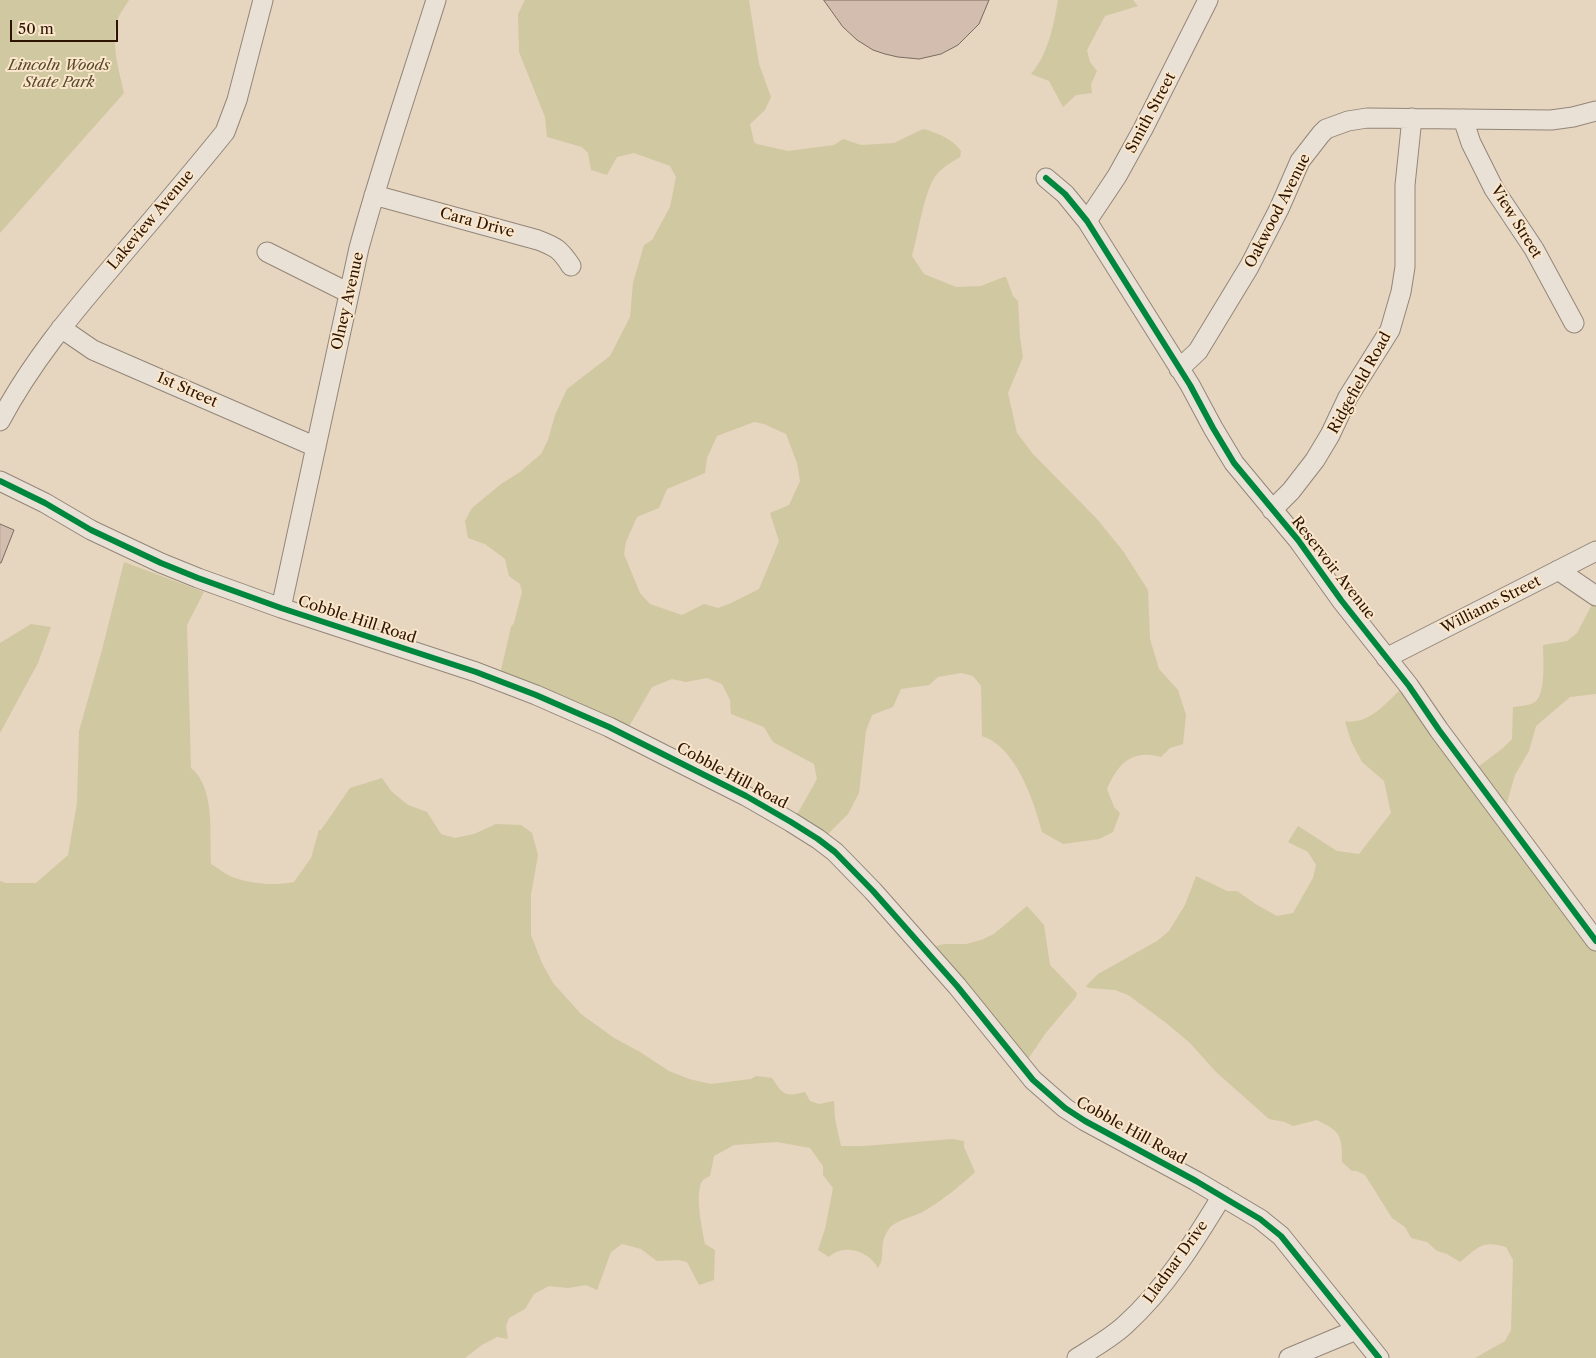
<!DOCTYPE html>
<style>
body{margin:0}
#map{position:relative;width:1596px;height:1358px;overflow:hidden;background:#e6d5bf;font-family:"Libre Caslon Text",serif}
canvas{display:block}
.scale{position:absolute;left:10px;top:20px;width:108px;height:22px;box-sizing:border-box;border:2px solid #2d1402;border-top:0;padding-left:6px;font-size:15px;line-height:18px;white-space:nowrap;color:#2d1402;-webkit-text-stroke:4px #fae6ca;paint-order:stroke}
</style>
<div id="map">
<canvas width="1596" height="1358"></canvas>
<div class="scale">50 m</div>
</div>
<script>
const context = document.querySelector('canvas').getContext('2d');
context.lineJoin = 'round';
function paint(path, color) {
  context.fillStyle = color;
  context.fill(path, 'evenodd');
}
function strokePath(path, color, width, dash) {
  context.strokeStyle = color;
  context.lineWidth = width;
  context.lineCap = dash ? 'butt' : 'round';
  context.setLineDash(dash || []);
  context.stroke(path);
}
function drawText(font, color, halo, rows, align = 'center') {
  context.font = font + ' "Libre Caslon Text",serif';
  context.lineWidth = 4;
  context.setLineDash([]);
  context.textBaseline = 'middle';
  context.strokeStyle = halo;
  context.fillStyle = color;
  for (const [text, x, y, turn = 0] of rows) {
    context.save();
    context.translate(x, y);
    context.rotate((+turn || 0) * Math.PI / 180);
    context.textAlign = isNaN(turn) ? turn : align;
    if (halo) context.strokeText(text, 0, 0);
    context.fillText(text, 0, 0);
    context.restore();
  }
}
const green = new Path2D(`
 M0,0h129c-4,7 -10,14 -12,21 -6,24 2,49 7,72l-124,140z
 M525,0h224l10,64 12,33 -6,13 -15,14 4,18 3,2 31,7 46,-6 9,-6 18,6 33,-2 29,-14c15,4 29,10 38,22l-1,6c-10,6 -21,12 -27,23 -10,19 -15,54 -21,76l12,18 32,13 25,-1 23,-9h2l7,19 5,5 2,36 3,20 -15,36 9,40 16,21 64,65 26,32 25,39 2,49 9,30 19,21 8,25 -3,29 -13,4 -9,9c-30,-8 -43,7 -54,32l7,18 6,6 -7,19 -14,7 -36,5 -21,-12c-8,-31 -26,-85 -60,-96l-1,-50 -8,-10 -12,-3 -23,4 -9,8 -28,4 -8,18 -21,8 -6,16 -7,62 -11,21 -31,31 -26,-20 26,-46 -3,-15 -41,-22 -9,-15 -33,-13 -1,-14 -8,-16 -15,-6 -21,4 -14,-3 -20,8 -28,48 -126,-52 13,-56 3,-4 8,-31 -2,-8 -11,-8 -4,-17 -20,-15 -17,-6 -3,-17 7,-13 29,-24 19,-12 21,-18 7,-14 7,-25 12,-26 43,-33 20,-39 3,-34 11,-38 8,-5 18,-33 6,-30 -6,-11 -36,-13 -17,4 -10,18 -16,-5 -3,-17 -6,-6 -35,-10 -2,-20 -26,-65 -1,-38zM754,422l10,2 22,10 11,29 3,18 -11,24 -19,8 9,28 -20,48 -30,15 -11,4 -14,-4 -22,11 -32,-11 -10,-11 -16,-39 2,-12 11,-25 22,-9 8,-19 38,-16 2,-15 10,-22z
 M1058,0h75l5,6 -33,10 -18,34 3,12 7,9 -6,13 1,9 -16,2 -13,12 -14,-26 -18,-7c17,-19 23,-50 27,-74z
 M124,562l80,30 -17,33 4,143c25,20 18,68 20,96 7,4 14,10 21,13 19,7 43,9 62,5l17,-24 8,-28h2l29,-42 32,-10 9,13 17,14 19,7 14,22 14,4 19,-4 22,-10 25,1 11,8 6,22 -7,40v40l11,28 11,20 28,31 33,24 26,14 29,19 20,8 22,5 40,-5 5,-3 16,2c11,17 13,19 33,14l5,9 9,3 15,-3 1,18 6,27h23l88,-7 12,2v6l11,25c-15,14 -31,27 -49,38 -9,6 -31,10 -37,19 -12,16 -2,26 -11,39 -9,-17 -35,-25 -49,-11l-11,-7 7,-21 8,-41 -10,-13v-9l-13,-18 -33,-6 -43,3 -20,11 -4,20c-2,1 -5,2 -7,4 -9,12 -1,49 2,64l10,6 -1,30 -15,5 -12,-23 -8,-2 -22,1 -16,-12 -19,-5 -11,8 -14,38 -11,-5 -18,3 -19,-2 -15,8 -9,15 -16,9 -3,8 2,13 -11,-2 -15,8 -17,13h-465v-477l6,2h30l32,-28 9,-52 2,-72 23,-81z
 M1596,597v97l-26,3 -34,29 -7,25 -14,24 -11,38 92,125v420h-121l30,-17 6,-11 2,-70 -7,-13c-25,-7 -27,0 -46,15l-13,-8 -10,-3 -10,-9 -16,-4 -6,-11 -13,-9 -27,-43 -8,-4h-5l-10,-9c0,-27 -1,-30 -25,-42l-24,6 -8,-4 -16,-3 -53,-47 -26,-29 -25,-21 -37,-27 -13,-5 -26,-2 -3,-2 12,-12 59,-33 12,-10 16,-26 11,-29 31,15h10l20,14 20,11 16,-3 20,-35 3,-13 -8,-13 -20,-10 10,-16 39,25 22,3 32,-41 -7,-32 -22,-19 -11,-21 -6,-20c24,5 44,-21 60,-36l69,85 29,-22 9,-9 1,-32c8,-1 17,-1 23,-6 10,-9 7,-43 7,-56l24,-4 10,-8z
 M31,624l20,3 -13,36 -38,70v-90z
 M1027,906l17,19 6,40 27,28 -1,4 -31,37 -23,34 -91,-121 14,-3h21l15,-4 13,-6z`);
const building = new Path2D(`
 M824,0h165l-10,24 -21,21 -17,9 -22,5 -21,-2 -13,-3 -12,-4 -16,-10 -14,-13z
 M0,524l14,6 -13,33h-1z`);
const minor = new Path2D(`
 M1463,119l8,24 23,46 40,60 40,74
 M1046,178l19,16 22,27 103,164 23,43 21,35 64,77 43,60 68,86 30,44 157,211
 M374,195l164,45c18,7 22,9 33,26
 M1087,221l30,-45 26,-47 65,-129
 M267,252l82,41
 M61,328l32,22 223,97
 M1179,369l19,-18 51,-84 30,-58 21,-48 21,-27 5,-5 22,-8 19,-3 184,2 22,-3 23,-6
 M0,421c31,-58 70,-105 112,-154 38,-45 76,-89 113,-135l12,-32 26,-100
 M0,481l45,22 46,27 70,33 37,15 83,30 195,64 60,23 73,32 137,69 45,26 27,17 17,13 38,39 84,95 76,94 32,28 20,13 111,60 64,38 21,17 98,122
 M1272,510l19,-19 24,-31 15,-25 18,-38 42,-67 11,-38 4,-25v-82l7,-67
 M1558,570l38,26
 M281,608l78,-360c23,-84 51,-165 77,-248
 M1386,658l210,-107
 M1077,1358c16,-10 34,-20 48,-33 40,-36 69,-83 97,-129
 M1289,1358l67,-28`);
const cycleway = new Path2D(`
 M1046,178l19,16 22,27 103,164 23,43 21,35 64,77 43,60 68,86 30,44 157,211
 M0,481l45,22 46,27 70,33 37,15 83,30 195,64 60,23 73,32 137,69 45,26 27,17 17,13 38,39 84,95 76,94 32,28 20,13 111,60 64,38 21,17 98,122`);
const parkNames = [
 ["Lincoln Woods",59,66],
 ["State Park",59,83]
];
const streetNames = [
 ["Smith Street",1151,113,-62],
 ["Oakwood Avenue",1278,211,-63],
 ["Lakeview Avenue",151,220,-50],
 ["View Street",1516,222,58],
 ["Cara Drive",477,223,15],
 ["Olney Avenue",348,301,-77],
 ["Ridgefield Road",1360,383,-61],
 ["1st Street",187,390,24],
 ["Reservoir Avenue",1333,568,52],
 ["Williams Street",1491,605,-27],
 ["Cobble Hill Road",357,620,18],
 ["Cobble Hill Road",732,776,28],
 ["Cobble Hill Road",1131,1131,29],
 ["Lladnar Drive",1176,1262,-54]
];
paint(green, '#d0c8a1');
paint(building, '#d2bdae');
strokePath(building, '#796c5f', 1);
strokePath(minor, '#938678', 21);
strokePath(minor, '#e9e1d6', 19);
strokePath(cycleway, '#00873e', 6);
drawText('italic 15px', '#58472a', '#fae6ca', parkNames);
drawText('15px', '#2d1402', '#fae6ca', streetNames);
</script>
